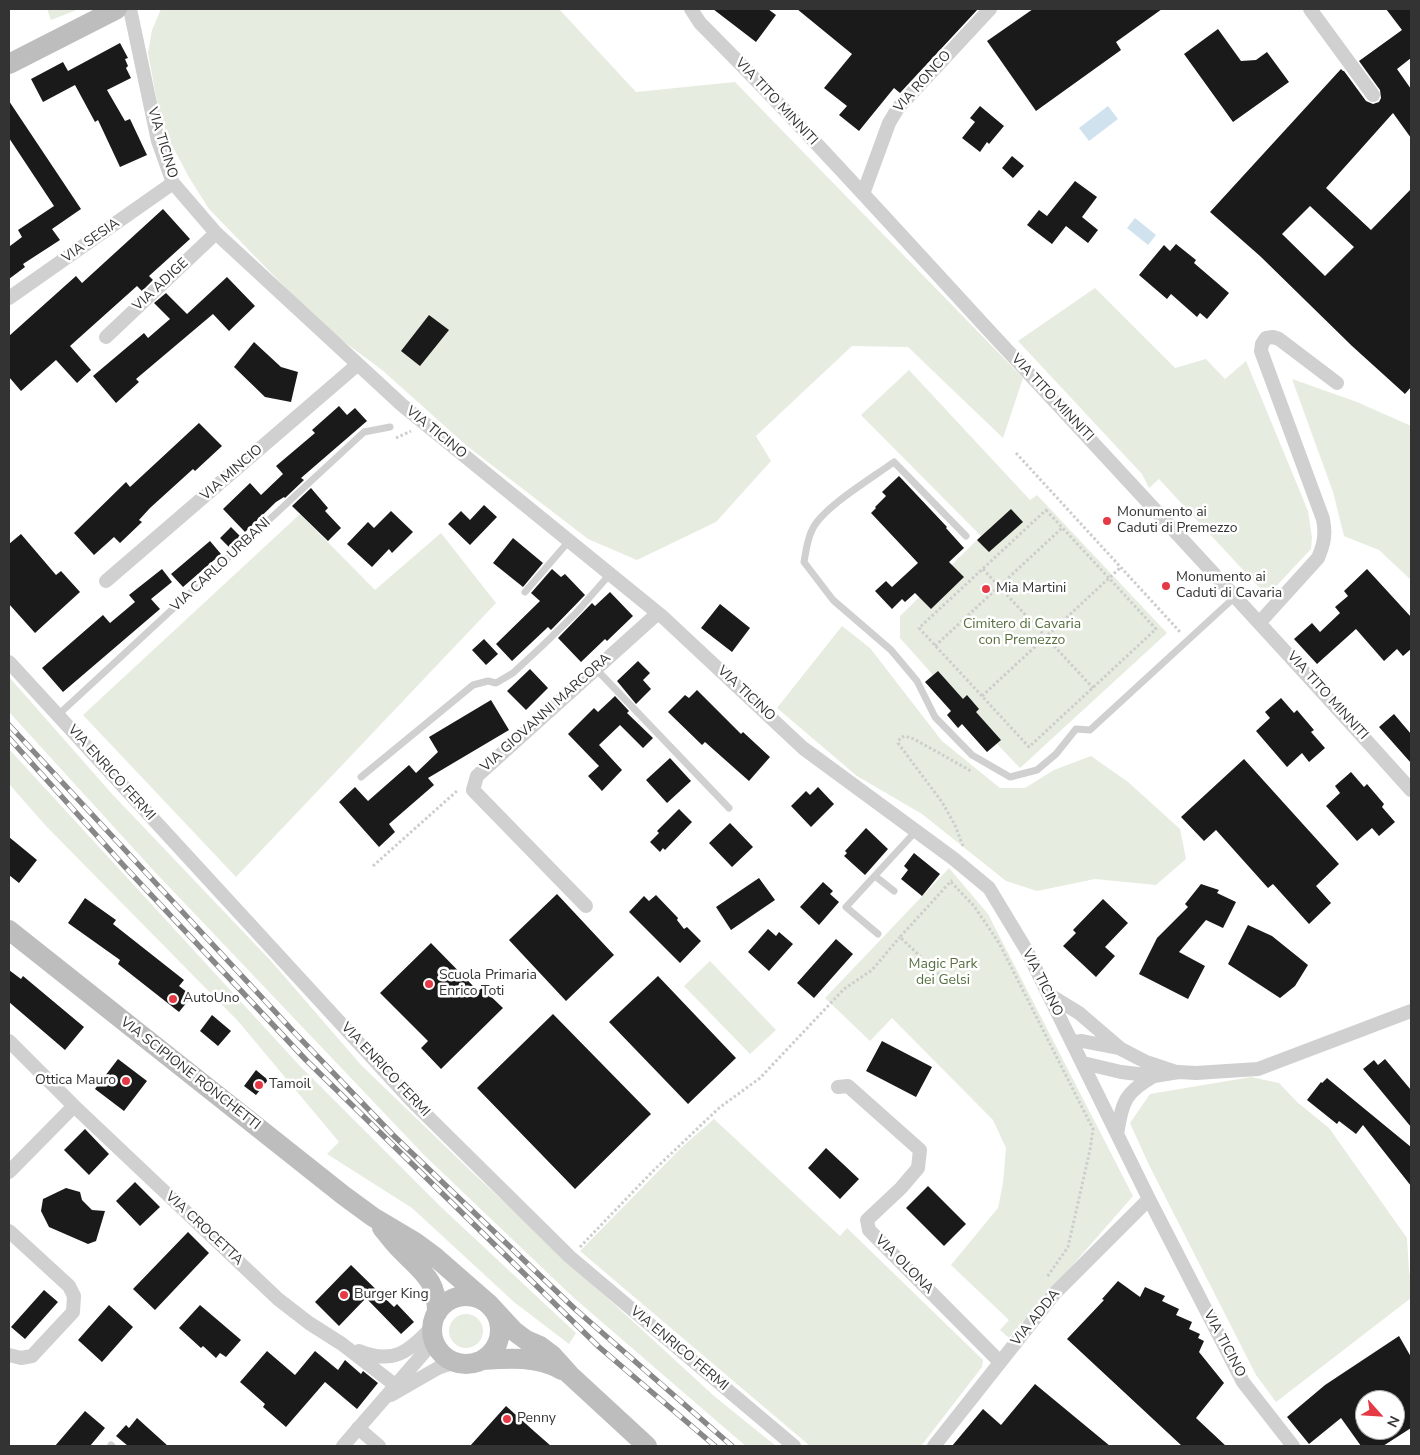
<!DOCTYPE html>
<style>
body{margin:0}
#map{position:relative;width:1420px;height:1455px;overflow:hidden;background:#fff;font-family:"Nunito Sans",sans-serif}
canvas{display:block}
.frame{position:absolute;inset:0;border:10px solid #333;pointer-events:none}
.north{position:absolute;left:1355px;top:1390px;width:50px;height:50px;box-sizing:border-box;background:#fff;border:1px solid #adadad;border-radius:50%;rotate:116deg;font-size:14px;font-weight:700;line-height:20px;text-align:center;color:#333}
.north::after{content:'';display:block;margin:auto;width:18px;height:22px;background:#e63946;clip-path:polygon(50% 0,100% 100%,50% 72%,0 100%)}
</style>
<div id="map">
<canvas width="1420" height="1455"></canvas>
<div class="frame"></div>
<div class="north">N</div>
</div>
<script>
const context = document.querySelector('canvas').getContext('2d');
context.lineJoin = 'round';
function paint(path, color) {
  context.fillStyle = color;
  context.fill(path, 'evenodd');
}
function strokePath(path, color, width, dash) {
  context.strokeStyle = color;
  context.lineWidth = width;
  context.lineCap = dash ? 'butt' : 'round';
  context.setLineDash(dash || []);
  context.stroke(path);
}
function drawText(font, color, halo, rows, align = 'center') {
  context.font = font + ' "Nunito Sans",sans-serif';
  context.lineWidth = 5;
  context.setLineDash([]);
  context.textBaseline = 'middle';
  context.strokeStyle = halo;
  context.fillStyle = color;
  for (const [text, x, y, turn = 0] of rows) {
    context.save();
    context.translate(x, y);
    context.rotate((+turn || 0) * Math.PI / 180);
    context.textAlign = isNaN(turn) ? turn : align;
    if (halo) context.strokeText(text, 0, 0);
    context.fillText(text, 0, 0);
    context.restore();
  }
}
const green = new Path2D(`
 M47,9h32l-28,11z
 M161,9h398l77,83 99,-10 288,296 -20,60 -95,-91 -56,-1 -96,90 15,25 -55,61 -79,38 -49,-21 -121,-93 -85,-76 -39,-29 -34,-29 -100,-103 -19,-30 -20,-37 -11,-30 -11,-59 4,-23z
 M1095,288l80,80 31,-9 19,20 21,-18 62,150 4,27 -1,11 -44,47 -108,-117 -10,9 -7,-14 -124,-133z
 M909,370l121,130 7,-5 130,138 -147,135 -23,-24 -10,8 -24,-28 -5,4 -11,-13 4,-4 -26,-29 8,-7 -33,-37v-22l81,-80 -120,-121z
 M1292,379l65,23 54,24v154l-32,-30 -35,-14 -11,-44z
 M300,514l75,76 66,-57 55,70 -260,274 -153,-162z
 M842,626l28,22 72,93 58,47h25l29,-18 37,-14 37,26 52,47 6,30 -30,26 -61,-6 -58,12 -31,-10 -84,-67 -65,-38 -80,-68z
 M9,677l104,118 158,166 91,105 111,107 103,96 138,127 62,50h-30l-12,-10 -160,-138 -149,-142 -271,-285 -145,-159z
 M9,749l290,316 142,142 135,126 -7,11 -55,-42 -102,-94 -85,-54 12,-12 -101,-121 -192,-195 -37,-42z
 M949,868l39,46 145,282 -124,142 -9,-8 9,-10 -58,-55 47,-57 5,-25 3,-35 -13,-28 -101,-102 -22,23 -45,-43z
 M710,961l66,69 -26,24 -66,-68z
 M1251,1077l28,6 18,19 32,26 78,110 2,34 2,5v21l-135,104 -20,-27 -107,-210 -19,-42 20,-29z
 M714,1119l126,117 7,-8 136,132 -1,7 -61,79h-111l-230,-195 102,-104z
 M449 1331a17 17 0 1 1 34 0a17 17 0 1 1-34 0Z`);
const water = new Path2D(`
 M1108,106l10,13 -29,22 -10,-13z
 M1135,218l21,17 -8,10 -21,-17z`);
const building = new Path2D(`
 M713,9h55l8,6 -20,27z
 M797,9h181l-78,84 -6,-5 -35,43 -20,-16 8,-9 -23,-18 28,-34z
 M1033,9h129l-46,33 5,8 -85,61 -49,-70z
 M1386,9h25v49l-14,11 14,20v49l-18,-25 -67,75 45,42 40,-41v198l-6,7 -53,-48 -92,-90 -50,-44 131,-143 2,2h1l22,30 7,3 6,-2 2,-4 -1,-8 -21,-29 43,-31zM1310,206l44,41 -29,29 -43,-42z
 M1218,29l23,32 15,-1 11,-8 22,30 -56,40 -49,-68z
 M120,43l8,15 -3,1 3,7 -2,2 5,10 -24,12 18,31 5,-2 17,36 -27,12 -22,-47 -3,2 -20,-37 -32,17 -12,-23 32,-17 5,9z
 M9,101l72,108 -29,20 8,11 -37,24 2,3 -16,12v-34l1,1 12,-9 -4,-7 36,-24 -45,-68z
 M980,106l24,20 -15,18 -2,-2 -7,10 -18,-14 13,-16 -5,-4z
 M1012,156l12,10 -11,12 -11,-10z
 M1075,181l22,16 -15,20 16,13 -10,13 -22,-17 -14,18 -25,-19 12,-15 8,6z
 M163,209l27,30 -41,37 4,4 -11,11 -5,-5 -67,60 21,24 -14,13 -21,-23 -35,31 -12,-14v-41l67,-60 6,7z
 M1176,244l20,16 -2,3 35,30 -22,26 -7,-6 -3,4 -26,-23 -4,5 -28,-24 25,-30 6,6z
 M227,277l28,29 -26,25 -16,-17 -77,65 3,3 -23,21 -23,-27 51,-43 4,5 22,-19 -16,-16 12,-10 21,21z
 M429,315l20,15 -29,36 -19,-15z
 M254,342l27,25 17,5 -7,30 -26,-5 -31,-30z
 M339,406l8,9 8,-7 12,13 -66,57 3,2 -19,18 -1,-1 -8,5 -31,30 -22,-23 27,-26 11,12 22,-21 -7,-8 39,-33 -3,-3z
 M199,423l23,23 -27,25 -2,-2 -43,39 -11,12 3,2 -22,21 -6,-6 -20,18 -20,-22 52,-51 4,5z
 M899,476l48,51 -1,1 18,20 -15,14 15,15 -33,32 -16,-16 -10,9 -3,-3 -10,10 -17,-18 11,-10 6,6 26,-24 -47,-50 5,-5 -1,-1 11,-11 -4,-4z
 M311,488l17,20 -3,3 16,17 -13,13 -36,-35z
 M484,505l13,12 -27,28 -22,-21 13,-13 9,9z
 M1011,509l12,13 -34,30 -12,-12z
 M391,511l22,21 -21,21 -3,-4 -17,18 -25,-23 21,-22 6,6z
 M231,527l10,10 -11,11 -10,-10z
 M21,534l35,41 5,-4 19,21 -45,41 -26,-29v-60z
 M513,538l30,25 -20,24 -30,-24z
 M210,541l11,13 -38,33 -12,-13z
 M162,569l10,13 -21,17 9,10 -97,83 -21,-24 61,-53 7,8 25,-21 -6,-7z
 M552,569l9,8 4,-3 20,21 -34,35 -3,-3 -36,34 -16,-17 44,-43 -9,-8z
 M1367,569l44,48v32l-8,7 -6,-7 -13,12 -28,-32 -39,35 -23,-25 18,-16 8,9 20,-19 -5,-6 13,-11 -4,-5z
 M610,592l23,24 -26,25 -2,-2 -24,23 -23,-24 34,-35 3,3z
 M720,604l30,24 -18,24 -31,-24z
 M484,639l14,15 -12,11 -14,-15z
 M638,661l12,12 -7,7 8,9 -15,15 -19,-23z
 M530,669l18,19 -22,22 -19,-19z
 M938,671l25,28 4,-4 12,14 -3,3 25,28 -14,12 -25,-28 -4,4 -11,-13 4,-4 -26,-29z
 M697,690l44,44 2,-2 27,25 -21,24 -44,-39 -3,3 -34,-33 17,-17 4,3z
 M615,696l14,15 -2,2 26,25 -10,10 -23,-23 -21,20 23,25 -20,21 -14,-15 11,-10 -31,-32 26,-26 4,4z
 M1281,698l13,15 3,-3 17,20 -3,2 14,16 -16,14 -7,-9 -15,14 -31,-36 14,-13 -5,-6z
 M491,700l18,30 -81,48 6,7 -45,39 6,8 -16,15 -40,-45 16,-15 13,14 41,-36 7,8 22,-21 -9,-15z
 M1394,714l17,20v29l-32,-36z
 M670,758l21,23 -24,22 -21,-23z
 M1244,759l95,105 -23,22 15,17 -22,21 -36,-40 -5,4 -52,-58 -12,11 -23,-24z
 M1351,772l13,15 3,-3 17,20 -2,3 13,15 -16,14 -7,-8 -15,13 -31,-35 14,-13 -5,-7z
 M818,787l16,17 -23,23 -20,-21 15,-15 4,4z
 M679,809l13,13 -27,28 -2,-2 -3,4 -10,-10 9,-9 -2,-2z
 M730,823l23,24 -21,20 -23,-24z
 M866,828l22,21 -23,26 -21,-19 3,-3 -2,-2z
 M9,837l28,23 -18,23 -10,-8z
 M914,853l26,21 -18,22 -21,-17 7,-9 -4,-4z
 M759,878l16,22 -44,30 -15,-23z
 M823,882l10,9 -3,3 9,8 -20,23 -19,-18z
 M1201,884l18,6 -2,3 19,9 -13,26 -17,-8 -27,32 26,14 -17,33 -49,-25 18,-36 31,-31 -3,-3z
 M557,894l57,61 -48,46 -57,-61z
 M656,895l22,23 -1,2 7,9 3,-2 14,14 -21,22 -51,-51 15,-16 5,5z
 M85,898l31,22 -3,4 71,56 -5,6 13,10 -13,16 -61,-48 2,-4 -52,-37z
 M1103,899l25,24 -23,24 10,9 -19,21 -33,-31 13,-13 -3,-3z
 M1248,925l24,11 36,29 -13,21 -15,12 -52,-34z
 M768,929l8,7 3,-4 14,12 -24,27 -21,-19z
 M836,939l17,15 -39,44 -17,-15z
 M431,943l47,48 4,-3 21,20 -62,61 -20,-21 7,-7 -48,-48z
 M9,970l12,9 2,-3 61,51 -19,23 -56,-48z
 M658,976l78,82 -48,46 -79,-82z
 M553,1014l98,100 -76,75 -98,-101z
 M212,1015l19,16 -13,15 -18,-15z
 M882,1041l50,26 -16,30 -50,-26z
 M118,1059l29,22 -23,30 -29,-22z
 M1385,1059l26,31v37l-48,-58 11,-9 4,5z
 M256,1070l12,10 -12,15 -12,-9z
 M1327,1078l84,69v39l-48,-61 -7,9 -17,-13 -2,3 -30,-24 14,-18 1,1z
 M85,1129l24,25 -20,21 -25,-25z
 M826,1148l33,31 -19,20 -32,-31z
 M135,1182l25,25 -20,19 -24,-25z
 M928,1186l38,38 -22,22 -38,-38z
 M66,1188l14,4 2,8 10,10 13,1 -9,30 -8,3 -39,-17 -8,-16 2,-12z
 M188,1232l21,21 -54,57 -22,-21z
 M351,1265l43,42 3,-3 17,18 -13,12 -35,-36 -27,28 -24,-24z
 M1118,1281l22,16 5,-10 20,9 -3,5 17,8 -3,6 16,7 -3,7 11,5 -2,4 6,3 -5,11 25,31 -28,35 30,28h-44l-115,-107 37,-39 -2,-1z
 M44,1290l14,12 -33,37 -14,-12z
 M109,1305l24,22 -31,35 -24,-22z
 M200,1305l41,35 -15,17 -6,-4 -4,5 -13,-12 -2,2 -22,-20z
 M1399,1336l12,21v71l-28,18h-22l-20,-28 -32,26 -22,-27 38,-32zM1365,1400h30v30h-30z
 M267,1351l28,24 20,-24 23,19 7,-10 16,14 2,-3 15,12 -21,26 -32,-27 -39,45 -23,-20 2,-3 -25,-22z
 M1035,1384l75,62h-158l31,-37 18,16z
 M506,1406l29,26 16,14h-81z
 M85,1411l20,17 -15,18h-35z
 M137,1418l31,28h-40l-12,-10 10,-11 3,3z`);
const path = new Path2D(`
 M396,438l15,-7
 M1016,453l165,180
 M1046,510l110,119 -127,118 -110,-119z
 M983,569l110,119
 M935,646l127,-118
 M982,696l139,-129
 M963,846l-8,-21 -13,-23 -44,-59 2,-5 5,-2 9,3 57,32
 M373,866l85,-76
 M951,882l23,24 25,37 94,186 -3,21 -22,97 -21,30
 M943,978l-43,-41 52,-57
 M580,1247l74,-77 65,-62 41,-30 84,-89 28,-19 28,-33`);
const lane = new Path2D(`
 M966,536l-72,-74c-22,16 -69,44 -81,66 -6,11 -7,23 -9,34l29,38 58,50 26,31 18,36 37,38 38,22 27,-7 19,-16 20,-25 14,1 146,-134
 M525,592l44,-51
 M596,669l133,139
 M58,715l306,-283 26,-5
 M361,777l112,-92 15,-4 8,2 17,-10 28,-26 35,-34 34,-39
 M875,876l19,15
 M878,934l-32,-27 70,-76
 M111,1445l1,1`);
const street = new Path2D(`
 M130,9l28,132 15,42 43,50 186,172 262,213 139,130 151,111 35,29 38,63 122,248 94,183 50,64
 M691,9l9,14c97,97 188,198 281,299 144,155 288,310 430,468
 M1310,9l63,86
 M863,194l26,-71 9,-15 92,-99
 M9,298l164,-115
 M106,337l110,-104
 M106,581l251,-216
 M1260,622l58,-64c6,-14 8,-24 5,-39l-62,-168 1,-7 4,-6 7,-1 6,2 58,44
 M9,662l403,439 158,156 224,189
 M586,906l-113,-116 4,-14 181,-163
 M1048,994l31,19 42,36 25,13 30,10
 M9,1041l65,65 204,193 31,24 33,21 53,41
 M1072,1042l10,-1 36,7
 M1083,1063l38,9 33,4 25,-4 17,1 62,-4 153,-58
 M838,1087l10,-1 72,64 -2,18 -17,20 -34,32 2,10 131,132
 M1117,1134c6,-33 7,-41 37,-58
 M9,1172l65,-66
 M9,1231l60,55 5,10 -1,16 -41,44 -11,2 -12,-3
 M359,1351c34,14 50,1 73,-24
 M391,1395l47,-27 17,-6
 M358,1428l21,18
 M343,1446l91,-105
 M934,1446l121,-153 94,-94`);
const secondary = new Path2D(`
 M9,64l108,-55
 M9,930l334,265 30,22 42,25 19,14 55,48 25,27 12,9 14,6 12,9 18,20 77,71
 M382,1228c7,8 13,17 21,24 20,21 34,28 34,61
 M432 1330a34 34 0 1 1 68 0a34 34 0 1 1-68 0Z
 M482,1360c27,-2 56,-4 80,10`);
const rail = new Path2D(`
 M9,725l284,306 100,104 182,174 157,137
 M9,738l116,129 181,193 293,287 116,99`);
const markers = [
 [1107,521,5,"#e63946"],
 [1166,586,5,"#e63946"],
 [986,589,5,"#e63946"],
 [429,984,5,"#e63946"],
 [173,999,5,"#e63946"],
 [126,1081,5,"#e63946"],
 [259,1085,5,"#e63946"],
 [344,1295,5,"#e63946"],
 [507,1419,5,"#e63946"]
];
const streetNames = [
 ["VIA RONCO",923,82,-48],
 ["VIA TITO MINNITI",776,102,47],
 ["VIA TICINO",162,143,73],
 ["VIA SESIA",91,241,-35],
 ["VIA ADIGE",161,285,-43],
 ["VIA TITO MINNITI",1052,398,47],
 ["VIA TICINO",436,433,39],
 ["VIA MINCIO",232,473,-41],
 ["VIA CARLO URBANI",221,565,-43],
 ["VIA TICINO",746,694,43],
 ["VIA TITO MINNITI",1327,696,48],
 ["VIA GIOVANNI MARCORA",546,713,-42],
 ["VIA ENRICO FERMI",111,773,48],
 ["VIA TICINO",1042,983,63],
 ["VIA ENRICO FERMI",385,1070,47],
 ["VIA SCIPIONE RONCHETTI",190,1074,38],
 ["VIA CROCETTA",204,1229,43],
 ["VIA OLONA",904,1265,45],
 ["VIA ADDA",1036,1318,-51],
 ["VIA TICINO",1224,1344,62],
 ["VIA ENRICO FERMI",679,1349,40]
];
const poiNames = [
 ["Monumento ai",1117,513],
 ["Caduti di Premezzo",1117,529],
 ["Monumento ai",1176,578],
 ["Caduti di Cavaria",1176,594],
 ["Mia Martini",996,589],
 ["Scuola Primaria",439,976],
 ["Enrico Toti",439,992],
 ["AutoUno",183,999],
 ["Ottica Mauro",116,1081,"right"],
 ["Tamoil",269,1085],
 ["Burger King",354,1295],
 ["Penny",517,1419]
];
const parkNames = [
 ["Cimitero di Cavaria",1022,625],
 ["con Premezzo",1022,641],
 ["Magic Park",943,965],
 ["dei Gelsi",943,981]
];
paint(green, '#e6ecdf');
paint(water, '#cfe2ee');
paint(building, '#1a1a1a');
strokePath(path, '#cdcdcd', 3, [2.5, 2.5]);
strokePath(lane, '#d0d0d0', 7);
strokePath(street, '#d0d0d0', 14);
strokePath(secondary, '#bdbdbd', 20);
strokePath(rail, '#888', 5.5);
strokePath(rail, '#fff', 4, [11]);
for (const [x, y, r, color] of markers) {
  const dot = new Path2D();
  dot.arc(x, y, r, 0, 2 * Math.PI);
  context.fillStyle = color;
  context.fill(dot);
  strokePath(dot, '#fff', 2);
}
drawText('14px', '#333', '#fff', streetNames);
drawText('14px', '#333', '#fff', poiNames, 'left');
drawText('14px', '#56703f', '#fff', parkNames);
</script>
